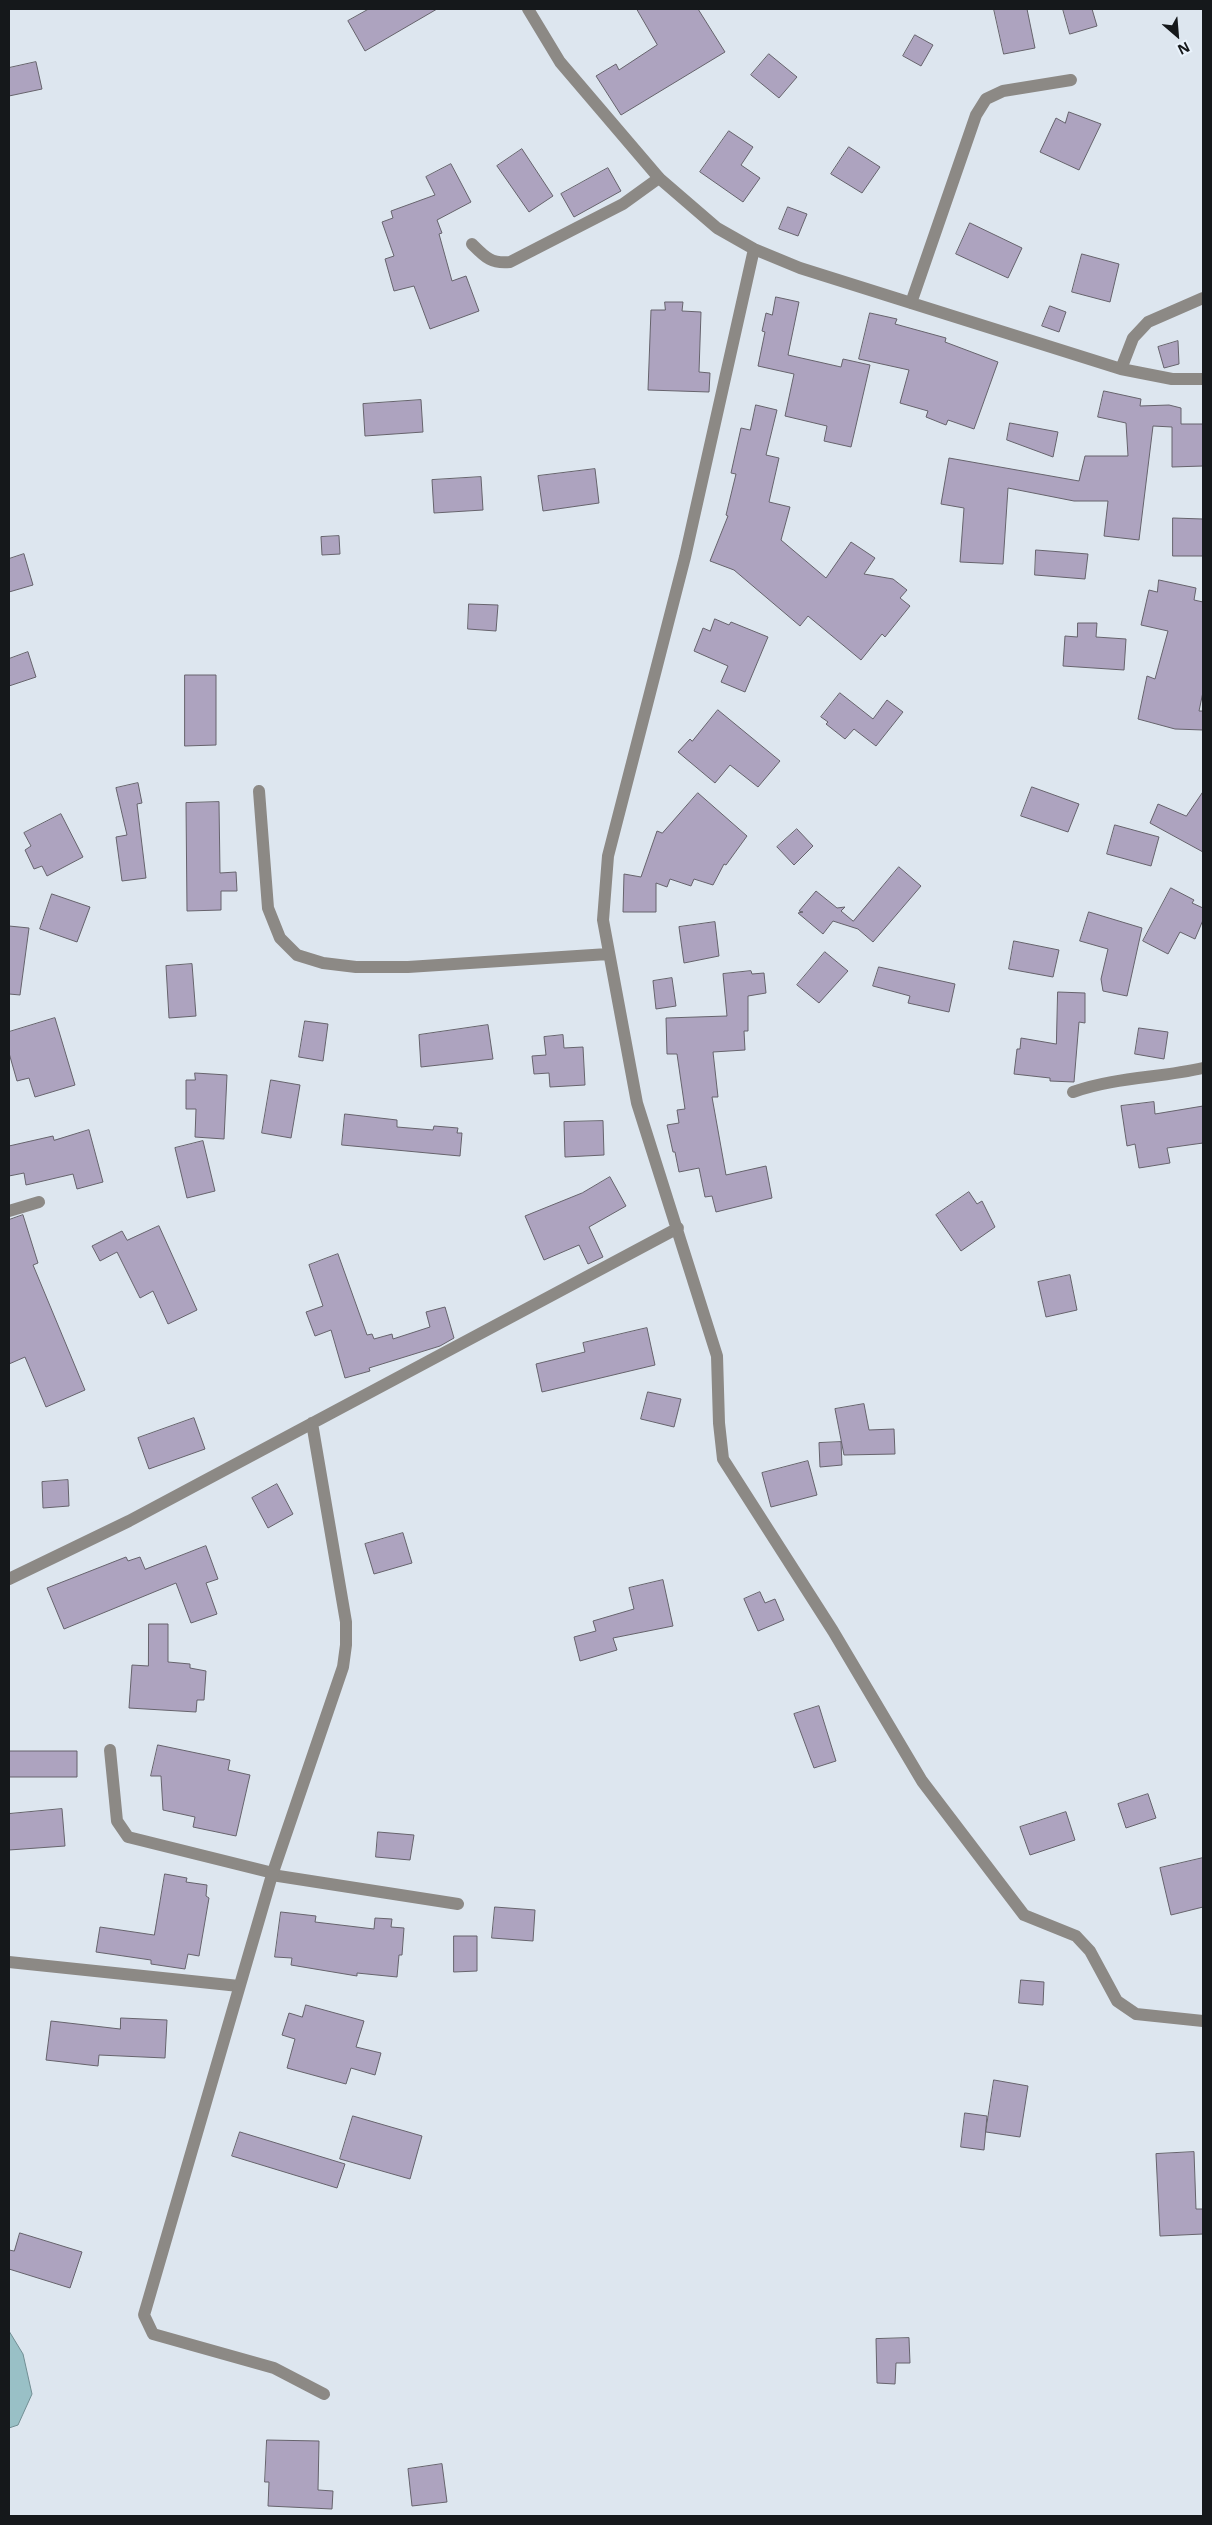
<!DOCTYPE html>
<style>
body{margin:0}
#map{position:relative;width:1212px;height:2525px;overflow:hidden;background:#dde6ef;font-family:"Noto Sans",sans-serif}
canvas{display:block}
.frame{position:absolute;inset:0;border:10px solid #15181b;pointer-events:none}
.north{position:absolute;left:1152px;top:10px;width:50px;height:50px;-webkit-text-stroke:4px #eaf3fc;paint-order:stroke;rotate:153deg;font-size:14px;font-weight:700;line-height:20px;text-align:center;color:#15181b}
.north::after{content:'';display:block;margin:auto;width:18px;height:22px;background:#15181b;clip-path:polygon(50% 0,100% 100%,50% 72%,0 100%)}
</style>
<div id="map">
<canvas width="1212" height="2525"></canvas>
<div class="frame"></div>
<div class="north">N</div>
</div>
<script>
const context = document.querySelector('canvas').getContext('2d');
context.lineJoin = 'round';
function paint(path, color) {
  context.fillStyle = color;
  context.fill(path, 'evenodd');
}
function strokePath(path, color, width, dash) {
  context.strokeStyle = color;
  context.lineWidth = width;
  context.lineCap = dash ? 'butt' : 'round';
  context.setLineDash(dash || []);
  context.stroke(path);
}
const water = new Path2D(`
 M9,2331l14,23 9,40 -14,31 -9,3z`);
const building = new Path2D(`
 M369,9h68l-72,42 -17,-30z
 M637,9h61l27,43 -104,63 -25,-39 20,-12 3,6 38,-25z
 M994,9h33l8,39 -31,6z
 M1063,9h29l5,17 -27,8z
 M915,35l18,10 -12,21 -18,-10z
 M769,54l28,23 -18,21 -28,-23z
 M36,62l6,27 -33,7v-28z
 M1069,112l32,12 -22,46 -39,-18 16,-34 9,5z
 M729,131l24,16 -12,18 19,13 -17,24 -43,-30z
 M849,147l31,20 -18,26 -31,-19z
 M522,149l31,47 -24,16 -32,-46z
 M451,164l20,38 -34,18 5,13 -3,1 13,47 14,-5 13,35 -49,18 -16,-43 -20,5 -9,-32 9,-3 -12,-34 11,-4 -2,-7 44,-16 -9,-18z
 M608,168l13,23 -47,26 -13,-23z
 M788,207l19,7 -9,22 -19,-7z
 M970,223l52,25 -14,30 -52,-24z
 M1082,254l37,10 -9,38 -38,-10z
 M776,297l23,5 -11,53 53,12 2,-8 27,6 -19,82 -27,-6 3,-15 -42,-10 9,-42 -36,-8 7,-34 -3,-1 4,-18 6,2z
 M665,302h18l-1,9 19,1 -2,60 11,1 -1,19 -61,-2 3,-80h14z
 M1050,306l16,6 -7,20 -17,-6z
 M870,313l27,6 -2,5 51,14 -1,4 53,20 -24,67 -26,-9 -2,5 -20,-8 2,-6 -28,-8 9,-33 -50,-11z
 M1178,341l1,23 -15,4 -6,-21z
 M1104,391l37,8 -1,7 29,-1 12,3v16h22v42l-31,1v-40l-19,-1 -14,114 -35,-4 4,-35h-34l-66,-13 -5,76 -43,-2 4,-54 -23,-4 8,-46 130,23 6,-25h43l-2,-33 -28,-6z
 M421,400l2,32 -58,4 -2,-32z
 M756,405l21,5 -11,45 13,3 -10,44 21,5 -9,33 45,38 25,-36 24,16 -11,16 29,5 14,11 -7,8 10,8 -25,31 -3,-3 -21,26 -53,-44 -8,10 -66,-56 -24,-9 18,-45 -2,-1 10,-41 -5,-1 10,-45 9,2z
 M1010,423l48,9 -5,25 -46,-17z
 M595,469l4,34 -56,8 -5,-35z
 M481,477l2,33 -49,3 -2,-33z
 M1173,518l30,1v37h-30z
 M339,536l1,18 -18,1 -1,-18z
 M1036,550l52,4 -3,25 -50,-4z
 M24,554l9,31 -24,7v-33z
 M1159,580l37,8 -2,12 9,2v90l-4,19h4v19l-28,-1 -37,-10 9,-43 8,3 13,-48 -27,-6 8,-35 8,2z
 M469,604l29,1 -2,26 -28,-2z
 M715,619l14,6 2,-3 37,15 -23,55 -24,-10 7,-16 -34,-15 9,-23 7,3z
 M1078,623h19l-1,14 30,2 -2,31 -61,-4 2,-30 12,1z
 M28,652l8,25 -27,9v-27z
 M185,675h31v70l-31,1z
 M840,693l33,26 14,-19 16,12 -27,34 -22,-17 -9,10 -19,-15 2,-2 -7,-5z
 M718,710l62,51 -22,26 -28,-22 -15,18 -37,-31 12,-13 2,2z
 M138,783l4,20 -5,1 9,74 -24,3 -6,-44 11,-2 -11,-47z
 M1032,787l47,17 -11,28 -47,-16z
 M1203,792v60l-53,-29 8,-19 28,12z
 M698,793l49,43 -21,29 -2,-1 -11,21 -19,-6 -3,7 -21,-7 -3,8 -11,-4v29h-33l1,-38 17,3 16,-46 5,2z
 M219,802l1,71 16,-1 1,19h-16v19l-34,1 -1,-108z
 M61,814l22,43 -36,19 -5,-10 -8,3 -9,-19 6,-4 -7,-13z
 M1115,825l44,12 -8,29 -44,-12z
 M797,829l16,17 -19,19 -17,-18z
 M899,867l22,19 -48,56 -15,-13 -25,-8 -10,13 -25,-21 5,-1 -4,-1 17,-20 21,17 8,-1 -4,4 12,10z
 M1171,888l23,12 -2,3 11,5v12l-8,19 -15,-7 -12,22 -25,-13z
 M52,894l38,13 -13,35 -37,-13z
 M1089,912l53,16 -15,68 -24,-5 -2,-12 7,-30 -28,-8z
 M715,922l4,34 -35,7 -5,-36z
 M9,926l20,2 -9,67 -11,-1z
 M1014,941l45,9 -6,27 -44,-8z
 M825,952l23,19 -29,32 -22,-18z
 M192,964l4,52 -27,2 -3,-52z
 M879,967l76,17 -6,28 -41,-9 2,-7 -37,-10z
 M751,971l1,3 12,-1 2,20 -18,3v35h-4l1,19 -32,2 5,45h-6l14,78 40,-9 6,32 -56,14 -4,-16 -7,1 -6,-29 -20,4 -4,-20h-2l-6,-27 12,-2 -2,-13 8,-1 -8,-55h-10l-1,-36 61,-2 -4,-42z
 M672,978l4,28 -20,3 -3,-28z
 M1058,992l27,1v30l-6,-1 -5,60 -24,-1v-3l-36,-4 3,-25h3l1,-11 35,6z
 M55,1018l20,67 -40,12 -6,-19 -12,3 -8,-28v-21z
 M305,1021l23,3 -5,37 -24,-4z
 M488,1025l5,34 -72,8 -2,-32z
 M1139,1028l29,4 -4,27 -29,-5z
 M563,1035l1,13 19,-1 2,38 -35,2 -1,-14 -15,1 -2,-18 14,-1 -2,-18z
 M195,1073l32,2 -3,64 -29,-2 1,-28h-10v-29h9z
 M271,1080l29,5 -9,53 -29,-5z
 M1154,1102l1,12 48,-8v37l-36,5 3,15 -31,5 -4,-24 -8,2 -6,-40z
 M345,1114l52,6v7l36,3 1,-4 24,2 -1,5h5l-2,23 -118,-11z
 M603,1121l1,34 -39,2 -1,-35z
 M89,1130l14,52 -26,7 -4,-15 -47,11 -2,-12 -15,3v-30l44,-10 1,4z
 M203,1141l12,50 -28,7 -12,-50z
 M610,1177l16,29 -37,21 14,30 -15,7 -9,-19 -35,15 -19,-44 57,-23z
 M969,1192l8,12 5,-3 13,26 -34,24 -25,-36z
 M23,1215l15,48 -5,2 52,125 -39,17 -21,-50 -16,7v-144z
 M159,1226l38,84 -29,14 -15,-33 -13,7 -23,-46 -17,9 -8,-15 30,-15 5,9z
 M338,1254l29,81 5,-1 2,5 18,-5 1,5 37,-12 -4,-15 19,-5 9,31 -14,8 -71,22 1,3 -25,7 -14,-48 -16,6 -9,-24 17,-6 -14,-41z
 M1070,1275l7,35 -31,7 -8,-35z
 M647,1328l8,37 -113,27 -6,-28 49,-12 -2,-9z
 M648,1392l33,7 -7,28 -33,-8z
 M864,1404l5,26 25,-1 1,25 -51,1 -9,-46z
 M194,1418l11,31 -56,20 -11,-31z
 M841,1442l1,23 -22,2 -1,-24z
 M808,1461l9,34 -46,12 -9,-34z
 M68,1480l1,26 -26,2 -1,-26z
 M277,1484l16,30 -25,14 -16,-30z
 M403,1533l9,30 -38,11 -9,-30z
 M206,1546l12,33 -12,4 11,31 -26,9 -15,-40 -112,46 -17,-41 79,-31 2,4 12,-4 5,12z
 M663,1580l10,46 -60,12 4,12 -37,11 -6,-24 22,-6 -3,-10 41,-12 -5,-21z
 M760,1592l5,11 10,-4 9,21 -26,11 -14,-32z
 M149,1624h19v38l22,2v4l16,3 -2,29h-7l-1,12 -67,-4 3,-43 16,1z
 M819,1706l17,55 -22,7 -20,-54z
 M158,1745l72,15 -2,10 22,5 -14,61 -43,-9 2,-10 -32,-7 -2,-34h-10z
 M9,1751h68v26h-68z
 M1148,1794l8,24 -30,10 -8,-24z
 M62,1809l3,37 -56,4v-36z
 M1066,1812l9,28 -45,15 -10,-28z
 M378,1832l36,3 -4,25 -34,-3z
 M1203,1858v49l-32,8 -11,-47z
 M165,1874l22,4 -1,4 21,3 -1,11 3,2 -10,58 -11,-2 -3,15 -34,-5v-4l-55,-8 4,-25 54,8z
 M495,1907l40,3 -2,31 -41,-3z
 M281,1912l35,4 -1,6 59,7 1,-11 17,1 -1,8 13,1 -2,27h-3l-2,22 -40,-4v3l-66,-11 1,-7 -17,-1z
 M454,1936h23v35l-23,1z
 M1021,1980l23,2 -1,23 -24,-2z
 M306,2005l58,16 -8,26 25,6 -6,22 -24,-7 -5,16 -59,-16 8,-29 -13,-4 7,-22 13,4z
 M121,2018l46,2 -2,38 -66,-3 -1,11 -52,-6 5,-39 69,8z
 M994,2080l34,6 -8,51 -34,-5z
 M965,2113l22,3 -3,34 -23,-3z
 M353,2116l69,20 -12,43 -70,-20z
 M240,2132l105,32 -8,24 -105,-32z
 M1194,2152l2,57h7v25l-43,2 -4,-82z
 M20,2233l62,19 -12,36 -61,-19v-19l5,1z
 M909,2338l1,25h-14l-1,21 -18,-1 -1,-44z
 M267,2440l52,1 -1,49 15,1 -1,18 -64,-3 1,-24h-4z
 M442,2464l5,38 -35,4 -4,-37z`);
const service = new Path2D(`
 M472,244c13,13 19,20 38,18l113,-58 36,-26
 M9,1211l30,-9
 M110,1750l7,71 11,16 145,36
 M272,1875l186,29
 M9,1962l230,24`);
const minor = new Path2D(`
 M528,9l32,53 99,116 58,50 37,21 46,19 321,101 51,10h31
 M754,249l-69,308 -77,299 -5,64 34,183 80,253 2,67 4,36 110,172 89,150 102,134 52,21 14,15 27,50 19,13 67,7
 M911,303l65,-188 10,-16 17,-8 68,-11
 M1121,369l12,-31 15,-16 55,-24
 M259,791l9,117 12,30 17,17 26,8 33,4h52l200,-13
 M1073,1092c43,-15 86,-14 130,-24
 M312,1423l34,199v23l-3,22 -71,208 -128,440 9,19 121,34 50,26
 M9,1579l120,-58 549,-293`);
paint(water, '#99c0c6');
strokePath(water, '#718e93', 1);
paint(building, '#ada3bf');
strokePath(building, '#66636c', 1);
strokePath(service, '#8c8985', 12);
strokePath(minor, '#8c8985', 12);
</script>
